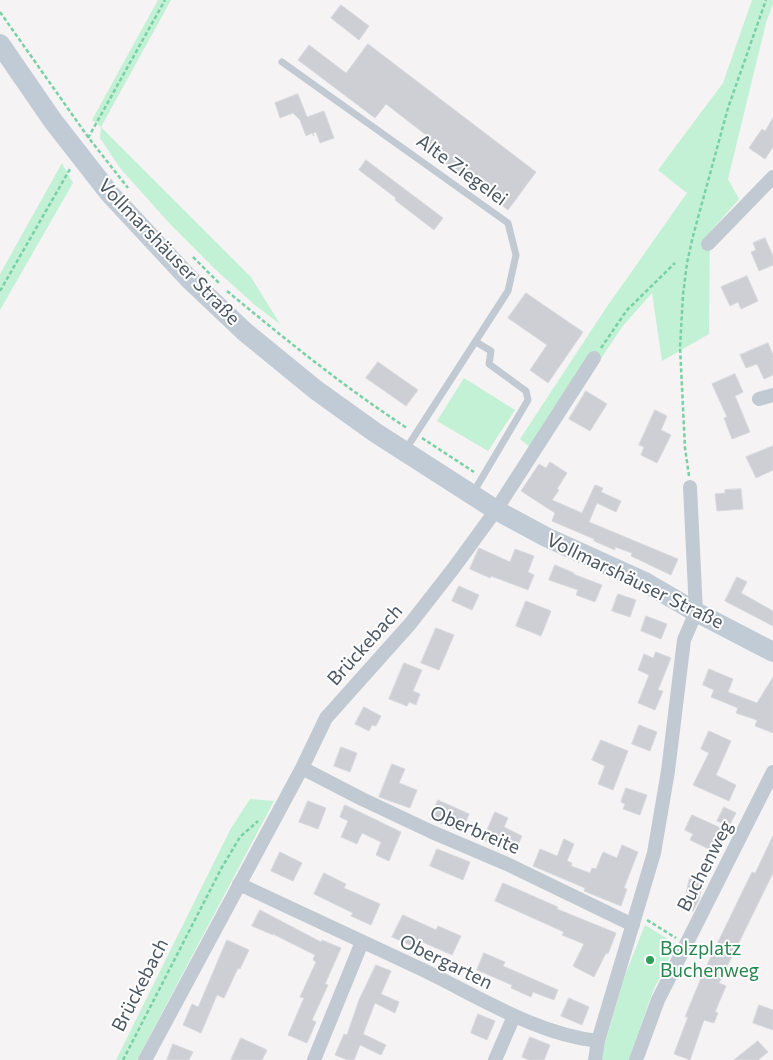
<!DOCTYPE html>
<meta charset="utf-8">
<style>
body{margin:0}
canvas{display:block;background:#f5f3f3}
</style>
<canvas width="773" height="1060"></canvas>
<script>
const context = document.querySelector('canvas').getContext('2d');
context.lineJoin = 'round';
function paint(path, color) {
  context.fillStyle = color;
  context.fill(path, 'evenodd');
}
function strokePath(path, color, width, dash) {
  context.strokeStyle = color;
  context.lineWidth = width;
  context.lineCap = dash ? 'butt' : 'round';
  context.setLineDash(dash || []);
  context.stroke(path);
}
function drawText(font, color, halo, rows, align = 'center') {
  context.font = font + ' Commissioner,sans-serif';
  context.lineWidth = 4;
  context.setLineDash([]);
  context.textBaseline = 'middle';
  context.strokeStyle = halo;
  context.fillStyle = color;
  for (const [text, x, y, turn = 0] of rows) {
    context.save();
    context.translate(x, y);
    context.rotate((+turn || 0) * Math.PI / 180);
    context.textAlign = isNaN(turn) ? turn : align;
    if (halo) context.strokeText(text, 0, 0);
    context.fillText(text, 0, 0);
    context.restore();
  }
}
const green = new Path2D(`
 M158,0h13l-70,127 150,150 29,47 -24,-18 -40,-36 -46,-46 -50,-56 -20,-30 1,-11 -9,-7z
 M752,0h21v4l-7,19 -38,156 11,20 -29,33 -1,102 -47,27 -10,-68 -30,34 -84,127 -18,-15 86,-131 81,-115 -29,-23 65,-87z
 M62,163l11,20 -73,127v-36z
 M464,378l51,32 -27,41 -51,-30z
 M250,799l24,2 -137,259h-21l114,-230z
 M645,925l31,19 -23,47 -24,69h-29l25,-85z`);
const building = new Path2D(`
 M341,5l28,21 -10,14 -28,-22z
 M368,44l168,128 -28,38 -85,-64 7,-8 -44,-34 -11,14 -77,-58 11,-15 37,28z
 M298,94l9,23 17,-6 10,27 -14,5 -4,-11 -3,1 1,3 -2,-3 -6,3 -6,-16 -7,-7 -13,5 -5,-15z
 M773,118v29l-8,12 -16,-11 13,-19 3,2z
 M366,160l77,58 -9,12 -39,-30 1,-2 -37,-28z
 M765,238l8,18v9l-14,6 -8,-19 5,-2 -3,-7z
 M747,276l11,25 -17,8 -3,-7 -8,4 -9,-19z
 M526,293l57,39 -35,51 -18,-13 17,-25 -39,-27z
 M768,343l5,12v20l-9,4 -7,-15 -11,4 -6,-13z
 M378,362l40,28 -12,16 -40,-28z
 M735,374l8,18 -8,4 15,36 -18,7 -8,-21 3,-1 -15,-33z
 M586,391l21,13 -17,27 -21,-12z
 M655,410l12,6 -6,14 10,5 -14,28 -16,-8 3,-8 -5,-2z
 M773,446v24l-17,8 -10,-21z
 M550,462l17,11 -10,16 2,1 -7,10 30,13 13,-28 8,3 -2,4 20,9 -5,11 -19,-9 -8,19 89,37 -7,16 -40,-19 1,-3 -17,-6v3l-21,-9v-2l-42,-18 3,-8 -34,-22 18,-27 7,4z
 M741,489l2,20 -26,2 -2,-17 10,-1v-3z
 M479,548l31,14 5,-13 19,7 -6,16 6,3 -6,15 -37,-14 -1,2 -20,-9z
 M555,565l19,8 -1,1 29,11 -7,17 -19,-7 2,-5 -29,-10z
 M737,577l10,5 -6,11 32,18v15l-48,-25z
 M459,586l20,9 -7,15 -20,-9z
 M618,594l18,6 -6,17 -18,-6z
 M526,601l25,10 -10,25 -25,-10z
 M646,616l21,8 -6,15 -20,-8z
 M436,628l18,7 -15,35 -18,-7z
 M656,652l15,6 -13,32 5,1 -8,19 -17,-7 11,-28 -11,-5 6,-16 9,4z
 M404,663l18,7 -9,21 7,3 -4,11 -7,-3 -2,4 -18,-7z
 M709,669l24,10 -5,13 29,11 16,-26v56l-18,-7 2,-6 -21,-7 2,-5 -27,-11 3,-7 -11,-5z
 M364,707l17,9 -5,10 -4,-1 -3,6 -14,-7z
 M639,725l18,7 -7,19 -18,-7z
 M709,731l22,10 -15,34 20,10 -7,16 -36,-16 16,-32 -8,-4z
 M601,740l27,11 -15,39 -15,-6 7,-18 -13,-6z
 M341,747l16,6 -7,19 -16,-6z
 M392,764l13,5 -6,14 18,7 -7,18 -31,-11z
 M626,788l21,7 -7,20 -17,-6 2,-5 -4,-2z
 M438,800l31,14 -7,18 -32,-13z
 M308,801l18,7 -8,21 -19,-7z
 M345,805l56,27 -12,29 -13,-6 5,-13 -19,-9 -5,11 -16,-7 7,-16 -8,-4z
 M724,807l12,6 -7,13 -12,-5z
 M495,812l13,6 -4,9 18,9 -8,18 -31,-14z
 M692,815l31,14 -10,22 -23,-11 3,-6 -8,-4z
 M773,836v37l-54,110 7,3 -11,26 3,1 -4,10 -10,-3 -14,40 -16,-6 14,-37h-3l19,-46 48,-99 3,1z
 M564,839l10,5 -7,17 5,2 -1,3 19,7 2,-5 4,1 7,-17 14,6 5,-13 16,7 -14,36 3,1 -6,17 -37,-15 1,-3 -52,-22 7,-17 17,7z
 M437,849l33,13 -7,18 -33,-14z
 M280,852l22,11 -9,18 -22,-10z
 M324,873l22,11 -2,4 36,16 -9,21 -20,-9 2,-3 -39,-19z
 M690,877l13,3 -4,20 -6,11 -10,-2z
 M503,883l55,24 -1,2 59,24 -8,21 -2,-1 -12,24 -21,-11 11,-22 -22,-9 2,-3 -69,-31z
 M260,910l61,32 1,-2 19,8 -16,36 3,1 -16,35 4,2 -9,21 -19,-8 16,-37 -4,-1 16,-35 -3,-2 2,-5 -42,-21v1l-21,-9z
 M403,915l33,15 2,-4 23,10 -9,19 -32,-14 -3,7 -25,-11z
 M227,940l22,10 -9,19 -2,-1 -14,30 -7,-3 -16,38 -18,-8 9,-21 6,3z
 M484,953l21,9 -2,4 55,24 -4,10 -21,-8 -2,5 -20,-9 1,-3 -35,-15z
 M376,965l15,6 -10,23 18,8 -4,11 -20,-10 -12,31 23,11 -5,10 -21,-10 -6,15h-6l-13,-5 9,-21 3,1 12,-35z
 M569,998l20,9 -7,18 -21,-9z
 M759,1005l14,5v20l-20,-7z
 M478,1014l17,7 -8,19 -16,-7z
 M530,1037l20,8 -6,15h-15l-7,-3z
 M241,1038l26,12 -5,10h-31z
 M758,1041l10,11 -10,8h-24z
 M173,1044l20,8 -4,8h-22z`);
const path = new Path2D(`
 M0,12l88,125 40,51
 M88,138l77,-138
 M193,257l26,26
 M0,291l70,-122
 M227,291c58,48 117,96 180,137
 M601,348l26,-38 48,-47
 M422,438l52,34
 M689,476l-4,-28 -5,-101 3,-52 4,-32 6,-27 35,-128 38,-108
 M647,920l29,18
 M123,1060l98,-191 19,-32 18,-16`);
const service = new Path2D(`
 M282,62l226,161 8,32 -8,36 -102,158
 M473,493l55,-93 -2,-9 -37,-27 2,-13 -15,-9`);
const minor = new Path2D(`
 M708,244l65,-67
 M759,399l14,-4
 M302,768l60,31 70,33 75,32 126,61
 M239,884c60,28 120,56 180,84 57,27 116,66 179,73
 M145,1060l157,-292 24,-50 84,-94 43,-55 43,-59 98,-152
 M314,1060l48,-118
 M495,1060l19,-44
 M595,1060l3,-19 56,-188 14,-82 16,-131 12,-28 -6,-125
 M636,1060l22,-60 115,-228`);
const secondary = new Path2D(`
 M0,44l53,77 57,73 79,85 56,53 71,58 60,43 120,77 50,27 97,44 53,31 77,40`);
const markers = [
 [650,960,5,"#2e9e5b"]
];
const streetNames = [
 ["Alte Ziegelei",462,170,36],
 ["Vollmarshäuser Straße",169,252,46],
 ["Vollmarshäuser Straße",635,581,26],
 ["Brückebach",365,645,-48],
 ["Oberbreite",475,830,23],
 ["Buchenweg",705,866,-63],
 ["Obergarten",446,962,26],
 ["Brückebach",140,985,-63]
];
const leisureNames = [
 ["Bolzplatz",660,949],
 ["Buchenweg",660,971]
];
paint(green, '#c3f1d5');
paint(building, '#cdcfd5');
strokePath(building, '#d7d9de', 1);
strokePath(path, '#7ad0a6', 2.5, [4, 2.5]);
strokePath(service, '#c1cad2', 7);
strokePath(minor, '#c1cad2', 14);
strokePath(secondary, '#c1cbd6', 20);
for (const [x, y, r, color] of markers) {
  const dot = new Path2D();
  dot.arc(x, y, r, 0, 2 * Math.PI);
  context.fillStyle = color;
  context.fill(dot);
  strokePath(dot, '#fff', 2);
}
drawText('19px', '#4a5661', '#fff', streetNames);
drawText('19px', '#27864d', '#fff', leisureNames, 'left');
</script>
